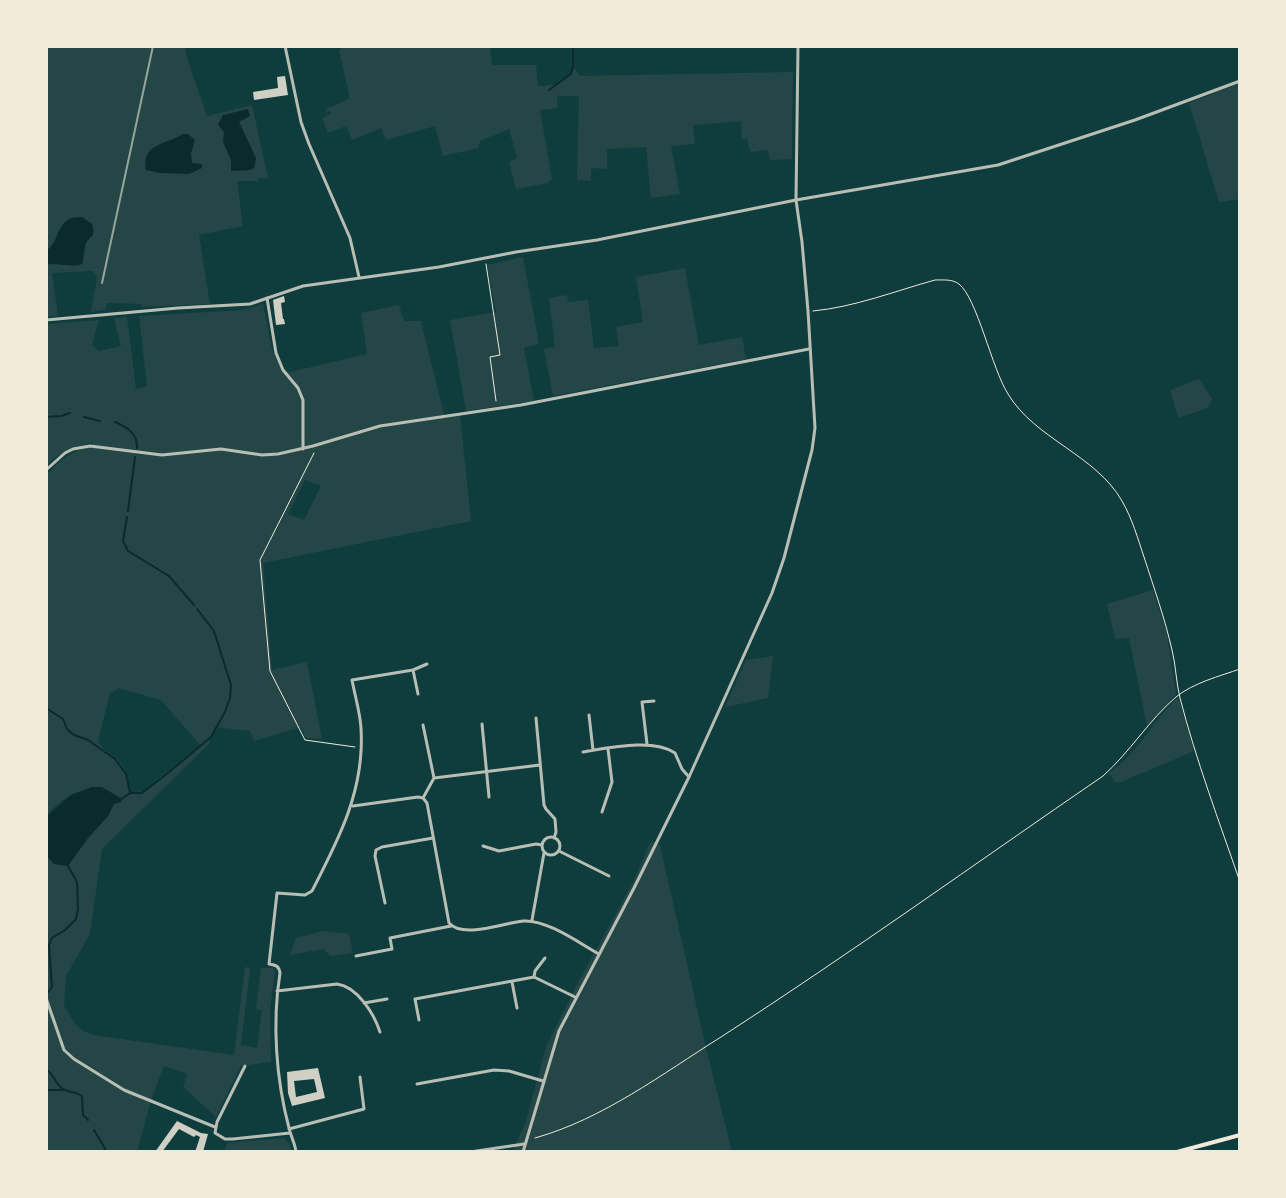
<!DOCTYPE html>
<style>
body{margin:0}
#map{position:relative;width:1286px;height:1198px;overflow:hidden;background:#0f3d3e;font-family:"Titillium Web",sans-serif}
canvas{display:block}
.frame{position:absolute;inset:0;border:48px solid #f1e9da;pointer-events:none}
</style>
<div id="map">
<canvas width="1286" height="1198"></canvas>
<div class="frame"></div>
</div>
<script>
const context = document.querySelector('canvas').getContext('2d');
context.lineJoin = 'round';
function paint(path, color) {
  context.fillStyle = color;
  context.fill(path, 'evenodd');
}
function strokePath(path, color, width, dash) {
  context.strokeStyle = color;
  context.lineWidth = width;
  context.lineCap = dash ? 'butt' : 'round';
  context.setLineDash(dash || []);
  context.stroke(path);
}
const green = new Path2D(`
 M46,46h139l3,15 19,55 45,-11 16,73h-10v3h-21l6,45 -44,9 11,69 -68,3 -1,-3 -34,-1 -2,7 -14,2 6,-34 -4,-7 -41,2 6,43 -12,1v-52l6,-1 10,1 22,-8 2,-15 7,-7 -11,-18 -12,1 -12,13 -5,15 -7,5z
 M345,46h145l2,19h44l2,21c16,-1 27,-1 34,-16l3,-1 5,7 213,-4 -1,87 -22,1 -2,-10 -18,2 -3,-13h-5l-1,-18 -48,4 2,19 -24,2 9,48 -29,4 -5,-51 -39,2v20l-16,-1v13l-14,-1 2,-84h-22l1,12 -18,2 12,69 -4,4 -32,6 -7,-27 8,-4 -8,-29 -29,12 -2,7 -35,8 -8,-30 -49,14 -5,-12 -29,12 -6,-14 -18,7 -6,-15 9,-4 -1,-3 -4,1 -1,-2 25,-12 -11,-48z
 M1240,83v116l-21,3 -30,-99z
 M523,257l16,87 -15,4 10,53 -68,10 -16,-91 46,-8 -9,-47z
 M685,268l14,77 43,-8 4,22 -193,37 -9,-47 11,-2 -6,-49 18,-3 1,7 20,-2 6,48 25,-2 -3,-19 27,-5 -7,-45z
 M263,304l9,45 9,21 9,2 77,-18 -6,-41 38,-8 5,16h17l24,97 15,-3 11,106 -208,42 9,107 35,-8 15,77 -16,-1 -5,-11 -47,14 -4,-10 -35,-4 -6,17 -107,105 -12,85 -24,42 -2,30 11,18 8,7 10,4 141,20 11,-88 5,1 -9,77 16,3 5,-38 -6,-1 5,-41h12l2,2 -5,41 1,51 -30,4 -25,51 -33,-30 4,-13 -23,-8 -13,34 -14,52h-91v-297l8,9 14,1 20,-27 20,-22 6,-12 8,-5c-7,-3 -12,-8 -18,-9 -24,-4 -43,8 -58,27v-341c14,-17 27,-26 48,-30l-2,-4 -37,15 -9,9v-142l53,-4 -7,25 7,6 22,-5 -7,-28 13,-1 9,72 11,-3 -8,-70 104,-6zM305,480l16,6 -17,34 -16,-6zM119,688l42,12 39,45 -56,46 -13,1c-3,-12 -4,-22 -13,-32 -7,-7 -15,-9 -20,-19l12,-48z
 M1199,379l13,20 -4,9 -30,10 -8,-28z
 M1153,590l14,44 9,60 -29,32 -18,-88 -14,1 -8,-35z
 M773,656l-5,42 -43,9 21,-47z
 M1178,697l16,54 -73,31h-6l-6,-9c28,-19 44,-52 69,-76z
 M651,841l9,4 46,203 26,104h-217l-1,-4 11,-24 21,-77 30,-61 55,-100z
 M323,931l26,3 4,19 -22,3 -8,-7 -33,6 6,-17z
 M284,1138l6,7 2,7h-68l3,-9z`);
const water = new Path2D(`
 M248,109l2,7 -11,6 17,36 -2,10 -4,2 -19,1v-11l-8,-18 1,-10 -6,-7 5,-10z
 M183,134h5l7,6 -4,13 1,10 10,1v4l-13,6 -29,-1 -14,-3c-5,-27 20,-25 37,-36z
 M82,217l10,7c5,14 -4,11 -7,22 -2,6 -1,12 -3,18 -13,5 -23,-3 -36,1v-14c17,-12 8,-34 36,-34z
 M92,787h10l20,12 -1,3 -7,2 -6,12 -20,22 -20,28 -14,-2 -8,-9v-38l25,-22z`);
const stream = new Path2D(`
 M549,90l22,-16 2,-7v-21
 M46,417l15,-1 9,-3
 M84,417l16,4
 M115,422c12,5 23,12 22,26
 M128,511l7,-54
 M127,517l-4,24 5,10 41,25 25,29
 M46,708l17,11 4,10 7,6 14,5 27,19 11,15 4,18
 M120,800l10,-7h12l26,-20 43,-36 14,-25 5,-14 1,-13 -17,-54 -17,-22
 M46,995l6,-8 -3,-42 3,-7 13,-8 11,-11 2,-10 -1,-27 -10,-18
 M46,1069c8,5 9,15 17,20 7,4 12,2 19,7l1,19 5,5
 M46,1090h18
 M94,1130l13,22`);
const building = new Path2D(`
 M285,76l3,19 -34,5 -1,-8 25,-4 -1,-11z
 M284,296l1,6 -4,1 2,16h1l1,5 -9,1 -3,-25z
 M318,1068l7,30 -33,8 -4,-13 -1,-21zM314,1079l3,13 -21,5 -2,-16z
 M177,1121l24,12 7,1 -5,18h-8l5,-15 -4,-2 -2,2 -15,-8 -17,23h-7z`);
const path = new Path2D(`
 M486,264l14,91 -10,2 6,44
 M813,311c42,-4 82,-20 122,-31 9,0 17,-1 24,4 18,14 33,85 49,110 27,45 88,61 114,107 10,17 16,38 22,56 10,31 21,62 28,93 4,16 4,32 8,48 16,62 39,123 60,184
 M314,453l-54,107 10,111 35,69 50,7
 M535,1138c68,-19 127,-64 186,-101 130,-84 255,-174 382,-261 27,-24 46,-56 73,-79 17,-14 44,-21 64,-28`);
const minor = new Path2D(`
 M285,46l16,76 8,22 41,94 9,39
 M798,46l-2,154 202,-35 137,-45 105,-39
 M267,298l9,55 7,17 15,18 5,12v49
 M46,470l19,-17 8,-4 17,-3 72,9 59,-6 41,6 16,-1 35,-8 67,-20 141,-21 288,-56
 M413,670l5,24
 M589,715l4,35
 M536,718l8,87 2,4 9,10 1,13 -2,6
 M482,724l7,73
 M647,744l-5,-42 12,-1
 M583,752c26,-4 70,-14 92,1l7,16 7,8
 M434,778l106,-13
 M423,798l11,-20 -11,-53
 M353,806l65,-9 5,1 4,5 22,120c14,16 54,0 74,-2 23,-2 56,22 76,33
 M602,812l10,-30 -4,-33
 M542 846a9 9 0 1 1 18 0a9 9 0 1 1-18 0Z
 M483,846l16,5 37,-7 6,1
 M559,851l50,25
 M385,903l-10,-47 1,-6 6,-3 51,-9
 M532,920l12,-67
 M356,956l36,-7 -2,-11 61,-12
 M534,977l1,-6 10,-13
 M512,982l5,26
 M277,991l60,-7c21,3 37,30 43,48
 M46,998l18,52 10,9 50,31 91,37
 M364,1003l23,-4
 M419,1020l-4,-21 119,-22 41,20
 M245,1066l-28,56 -2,11 10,6h8l57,-6
 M417,1084l77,-14 15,1 34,10
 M289,1129l75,-20 -4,-32
 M296,1152c-1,-9 -5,-15 -7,-24 -13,-49 -17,-105 -9,-155 -1,-7 -4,-8 -11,-9l8,-71 28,2 7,-4c27,-52 53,-102 49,-163 -1,-16 -6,-32 -9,-48l61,-10 14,-6
 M470,1152l54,-8`);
const tertiary = new Path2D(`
 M46,320l132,-12 72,-4 53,-18 136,-19 77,-15 81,-12 199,-40 6,42 6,69 7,117 -3,22 -28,108 -12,35 -83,184 -55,111 -75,143 -36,121`);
const secondary = new Path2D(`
 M1177,1152l63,-17`);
const rail = new Path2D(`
 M102,283l51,-237`);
paint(green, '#244646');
paint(water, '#0a2a2b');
strokePath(stream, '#0a2a2b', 2);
paint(building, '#cfcfc3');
strokePath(path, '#f1e9da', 1);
strokePath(minor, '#b8beb3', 3);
strokePath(tertiary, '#b8beb3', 3);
strokePath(secondary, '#f1e9da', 4);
strokePath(rail, '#97a49c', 2);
</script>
